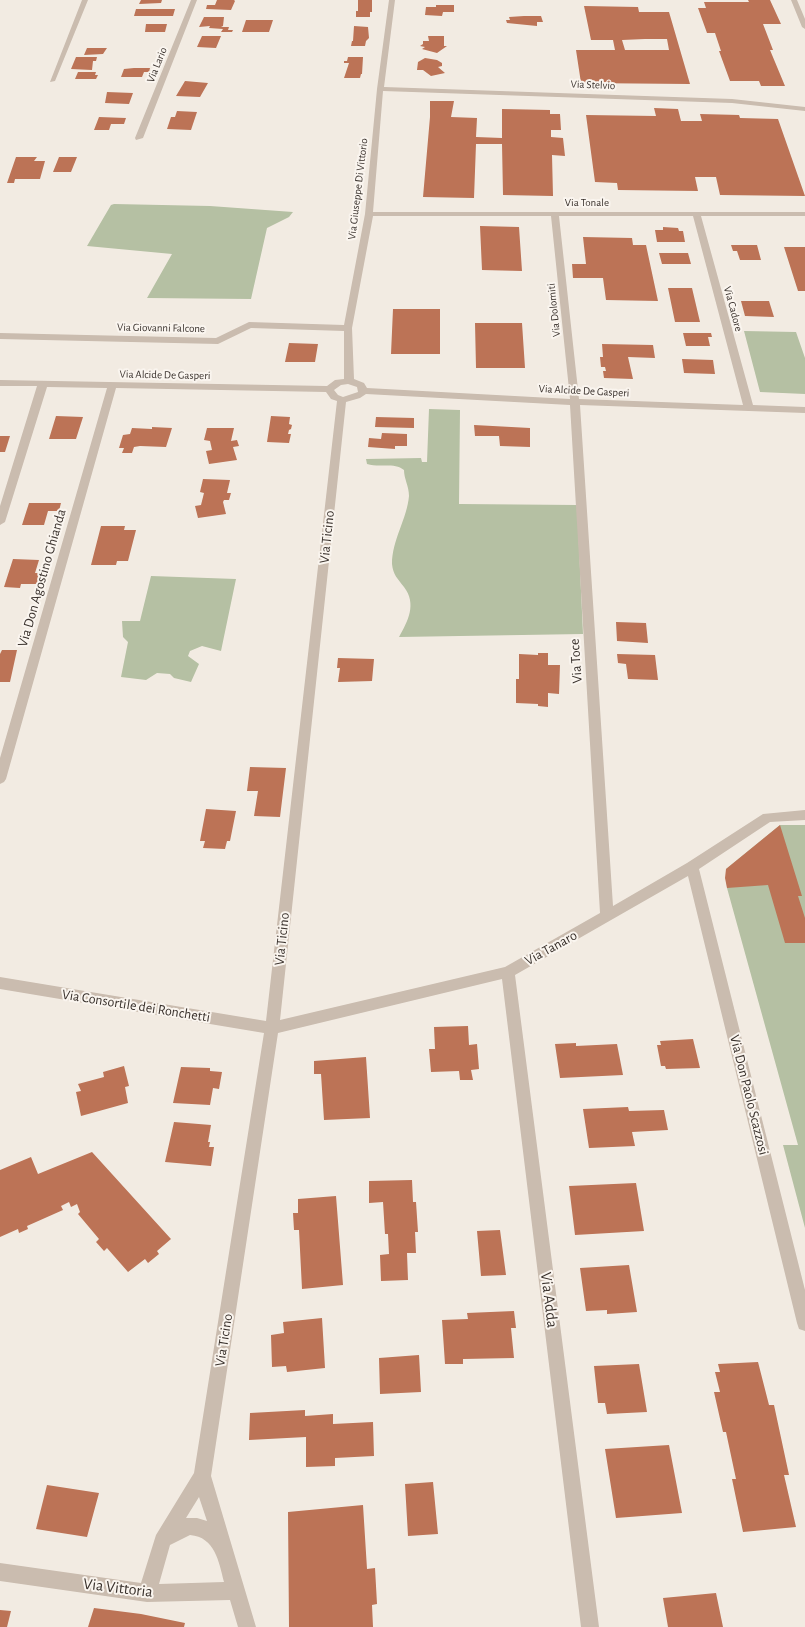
<!DOCTYPE html>
<style>
body{margin:0}
canvas{display:block;background:#f2ebe2}
</style>
<canvas width="805" height="1627"></canvas>
<script>
const context = document.querySelector('canvas').getContext('2d');
context.lineJoin = 'round';
function paint(path, color) {
  context.fillStyle = color;
  context.fill(path, 'evenodd');
}
function drawText(font, color, halo, rows, align = 'center') {
  context.font = font + ' "Alegreya Sans",sans-serif';
  context.lineWidth = 4;
  context.setLineDash([]);
  context.textBaseline = 'middle';
  context.strokeStyle = halo;
  context.fillStyle = color;
  for (const [text, x, y, turn = 0] of rows) {
    context.save();
    context.translate(x, y);
    context.rotate((+turn || 0) * Math.PI / 180);
    context.textAlign = isNaN(turn) ? turn : align;
    if (halo) context.strokeText(text, 0, 0);
    context.fillText(text, 0, 0);
    context.restore();
  }
}
const green = new Path2D(`
 M114,204l96,2 83,6 -4,5 -22,11 -16,71 -104,-1 25,-44 -85,-8 24,-41z
 M744,331l52,1 9,26v36l-45,-2z
 M429,409l31,1 -1,94 118,1 6,129 -184,3c9,-16 18,-33 5,-50 -6,-8 -11,-12 -12,-23 0,-24 15,-45 17,-68 0,-10 -5,-17 -5,-26 -10,-8 -25,-2 -37,-6l-1,-5 55,-1 1,4h5z
 M151,576l85,3 -15,72 -19,-5 -12,5 -2,5 11,8 -8,18 -17,-4 -4,-4 -13,-1 -11,7 -25,-3 7,-35 -5,-5 -1,-16h18z
 M780,825h25v403l-22,-83h15l-71,-257 -1,-19z`);
const building = new Path2D(`
 M141,0h21l-1,3 -22,1z
 M217,0h17l1,1 -4,9 -25,-1 1,-4h8z
 M358,0h14v12h-2v5h-14v-6h2z
 M748,0h22l11,24h-18l10,26h-3l15,36h-24l-2,-5h-29l-11,-30h2l-6,-18h-8l-9,-25h8l-2,-6h45z
 M436,5h18v7h-11l-1,4 -17,-1 1,-8h10z
 M584,6l54,1 1,5h30l21,72 -109,-1 -5,-33h39l-2,-10h-22zM645,39h22l2,11h-44l-3,-10z
 M136,9h39l-2,7h-39z
 M524,16h17l2,6h-6v4l-30,-3 -1,-3h4l-1,-3z
 M204,17h20l-1,9 -2,1h8l-1,3h5l-1,2h-11l2,-3 -14,-1 1,-2 -11,1z
 M246,20h27l-4,12h-27z
 M146,24h21l-2,8h-20z
 M354,26l14,1 1,11 -3,3 -1,5h-14l1,-5h1z
 M202,36h19l-5,12 -19,-1z
 M428,36h16v10h3l-10,7 -15,-4 3,-2 -5,-1 3,-2v-3h6z
 M87,48h20l-4,6 -19,1z
 M76,57h21l-1,4h-3l-1,9 -21,-1z
 M348,57h15l-1,17h-1l-1,4h-16l5,-15h-5v-2h3z
 M425,58l12,2 5,3v3l-4,1 7,6 -14,3 -8,-6h-6l1,-8z
 M134,68h16l-1,4h-5l-2,5h-21l3,-8z
 M78,72h18l-1,3h3l-2,4h-21z
 M185,81l23,2 -8,14 -24,-1z
 M107,92l26,1 -4,11 -24,-1z
 M430,101h24l-3,16 26,1 -1,19 26,1v-29l48,1v4h10l1,16h-10v7l12,1 2,18 -13,-1 1,41 -50,-1 -1,-51h-26l-2,54 -51,-1 7,-80z
 M654,108l24,1 3,12h21l-2,-7 39,1 1,3 38,1 27,77 -85,-1 -4,-18h-21l3,14 -80,-1 -1,-7 -22,-1 -9,-67 70,1z
 M177,111l20,1 -6,18 -24,-1 4,-12h4z
 M99,117l27,1 -2,6h-13l-2,6h-15z
 M16,157h21l-3,4h11l-5,18h-25l-1,4h-7z
 M59,157h18l-6,15h-18z
 M480,226l39,1 3,44 -40,-1z
 M663,227l15,1 1,3h4l2,11h-28l-2,-12h8z
 M583,237l49,1 1,7h13l12,56 -52,-1 -3,-22h-30l-1,-14h14z
 M731,245h26l4,15h-21l-3,-9h-4z
 M784,247h21v44h-7z
 M659,253h29l3,11h-29z
 M668,288h24l8,34h-25z
 M741,301h28l5,16 -29,-1z
 M393,309h47v45h-49z
 M475,323h47l3,45h-49z
 M683,333h28l1,4h-4l2,9h-24z
 M289,343l29,1 -3,18h-30z
 M602,344l51,1 2,13 -27,-1 5,22 -29,-1 -1,-7h3l-1,-4h-4l-1,-10h3z
 M682,359l31,1 2,14 -31,-1z
 M56,416l27,1 -7,22h-27z
 M271,416l19,1 -1,7 3,1 -1,4 -2,1 -1,4h3l-2,9 -22,-1z
 M376,417l38,1v10l-39,-1z
 M474,425l56,3v19l-30,-1 -1,-10h-24z
 M152,427l20,1 -6,19 -26,-1 -6,1 -2,6h-10l2,-5h-5l4,-13 7,-1 2,-6 20,1z
 M207,428h27l-3,13 6,-1 2,6 -6,1 4,13 -28,4 -3,-13 6,-1 -2,-9 -6,-1z
 M382,433l25,1v12h-12v3l-27,-2 1,-9 12,1z
 M0,436h10l-5,16h-5z
 M203,479l27,1 -3,13h4l-2,7h-5l-1,2 3,12 -28,4 -3,-12 6,-1 3,-12 -4,-1z
 M29,503h32l-2,8h-11l-4,14h-22z
 M101,526h24l-1,4h12l-8,31h-11l-1,4h-25z
 M13,559l26,1 -4,13h5l-3,11h-16l-1,4 -16,-1z
 M616,622l30,1 2,20 -31,-2z
 M2,650h15l-7,32h-10v-28z
 M538,653h10v12h12l-1,29 -11,-1v14l-10,-1v-2l-22,-1v-24h3v-25l19,1z
 M617,654l38,1 3,25 -30,-1 -2,-15 -8,-1z
 M338,658l36,1 -2,22 -34,1 2,-14h-3z
 M250,767l36,1 -6,49 -26,-1 4,-25h-11z
 M206,809l30,2 -6,30h-3l-2,8 -22,-1 2,-7h-5z
 M780,825l22,71h-4l7,22v25h-20l-17,-58 -41,3 -2,-10 1,-9z
 M468,1026l1,19 8,-1 2,25 -8,1 2,10h-13l-1,-9 -28,1 -2,-23h6l-1,-22z
 M693,1039l7,29 -34,1 -1,-3h-4l-4,-21h4l-1,-4z
 M576,1043v3l41,-2 6,31 -63,3 -5,-34z
 M366,1057l4,61 -46,2 -3,-46h-7v-13z
 M124,1066l5,20 -4,1 3,16 -47,13 -5,-24 5,-1 -3,-7 26,-7 -1,-5z
 M181,1067l29,1v3l12,1 -3,17 -6,-1 -3,17 -37,-2z
 M628,1107l1,4 35,-1 4,20 -36,2 3,14 -46,2 -6,-39z
 M174,1122l37,3 -3,17h2l-1,5h5l-3,19 -46,-4z
 M92,1152l79,87 -14,12 2,3 -11,9 -3,-4 -17,13 -21,-24 -3,3 -8,-9 3,-3 -21,-25 2,-2 -3,-8 -6,3 -2,-5 -8,4 2,4 -36,16 1,3 -9,4 -1,-4 -18,8v-67l31,-13 7,17z
 M412,1180l1,22h3l2,30h-3l1,21h-9l1,27 -27,1 -1,-26 9,-1 -1,-20h-3l-2,-32 -14,1v-22z
 M636,1183l8,48 -69,4 -6,-49z
 M336,1196l7,89 -41,4 -3,-59h-5l-1,-17h5v-14z
 M500,1230l6,45 -25,1 -4,-45z
 M629,1265l8,47 -30,2v-4l-21,1 -6,-43z
 M514,1311l2,17h-5l3,30 -51,1v5h-18l-3,-44 26,-1 -1,-6z
 M322,1318l3,50 -38,4 -1,-6 -14,1 -1,-32 13,-2 -1,-11z
 M419,1355l2,37 -41,2 -1,-36z
 M758,1362l11,43h5l15,70h-5l12,52 -53,5 -11,-53h4l-10,-47h-3l-9,-40h6l-5,-20h5l-2,-8z
 M639,1364l8,48 -40,2 -2,-11h-7l-4,-37z
 M305,1410v6l28,-2v10l40,-2 1,34 -39,2v8l-29,1v-30l-57,3 1,-27z
 M669,1445l13,68 -66,5 -11,-69z
 M433,1482l5,52 -30,2 -3,-52z
 M47,1485l52,8 -12,44 -51,-8z
 M363,1505l4,64 8,-1 2,36 -5,1 1,22h-84l-1,-115z
 M716,1593l7,34h-55l-5,-29z
 M94,1608l47,6 44,9 -1,4h-96z
 M0,1610l11,1 -4,16h-7z`);
const minor = new Path2D(`
 M82,0h6l-33,81 -5,1z
 M191,0h6l-54,138 -7,2 -1,-2z
 M389,0h6l-11,87 348,12 73,8v4l-73,-8 -349,-12 -10,121h432v4h-104l52,189 52,2v6l-225,-8 33,501 74,-43 76,-49 42,-4v10l-35,2 -71,47 106,421v41l-6,-2 -2,-6 -109,-447 -173,99 84,652h-18l-79,-648 -224,54 -67,443 45,151h-18l-8,-27 -83,2 -147,-21v-18l141,20 15,-48 38,-62 70,-440 -264,-44v-12l266,44 71,-620 -6,-2 -5,-7 -210,-4 -110,391 -2,3 -4,2v-26l107,-370 -60,-1 -42,135 -5,3v-19l37,-120h-37v-6l327,6 8,-6 9,-1v-48l-93,-3 -33,16 -218,-5v-6l216,5 33,-16 95,3 21,-111 12,-125zM373,216h178l19,183 -203,-11 -3,-5 -10,-4 -2,-51zM559,216h134l50,189 -164,-6zM348,384l9,3 1,5 -15,5 -5,-2 -4,-5 7,-5zM366,394l204,11 30,508 -95,54 -225,53 66,-618 14,-4zM199,1497l8,24 -10,-3h-11zM190,1535c25,2 29,27 34,47l-65,2 11,-39z
 M791,0h6l8,19v10l-3,-2z`);
const farStreetnames = [
 ["Via Lario",157,65,-68],
 ["Via Stelvio",593,85,2],
 ["Via Giuseppe Di Vittorio",358,189,-83],
 ["Via Tonale",587,203],
 ["Via Cadore",733,309,75],
 ["Via Dolomiti",554,310,-96],
 ["Via Giovanni Falcone",161,328,1],
 ["Via Alcide De Gasperi",165,375,1],
 ["Via Alcide De Gasperi",584,391,3]
];
const streetNames = [
 ["Via Ticino",327,537,-84],
 ["Via Don Agostino Ghianda",42,578,-74],
 ["Via Toce",576,661,-94],
 ["Via Ticino",282,939,-84],
 ["Via Tanaro",551,948,-29],
 ["Via Consortile dei Ronchetti",136,1006,9],
 ["Via Don Paolo Scazzosi",749,1095,76],
 ["Via Ticino",224,1340,-81]
];
const nearStreetnames = [
 ["Via Adda",549,1300,83],
 ["Via Vittoria",118,1588,7]
];
paint(green, '#b5c0a3');
paint(building, '#bc7356');
paint(minor, '#cabcaf');
drawText('11px', '#39312c', '#faf5ef', farStreetnames);
drawText('14px', '#39312c', '#faf5ef', streetNames);
drawText('16px', '#39312c', '#faf5ef', nearStreetnames);
</script>
